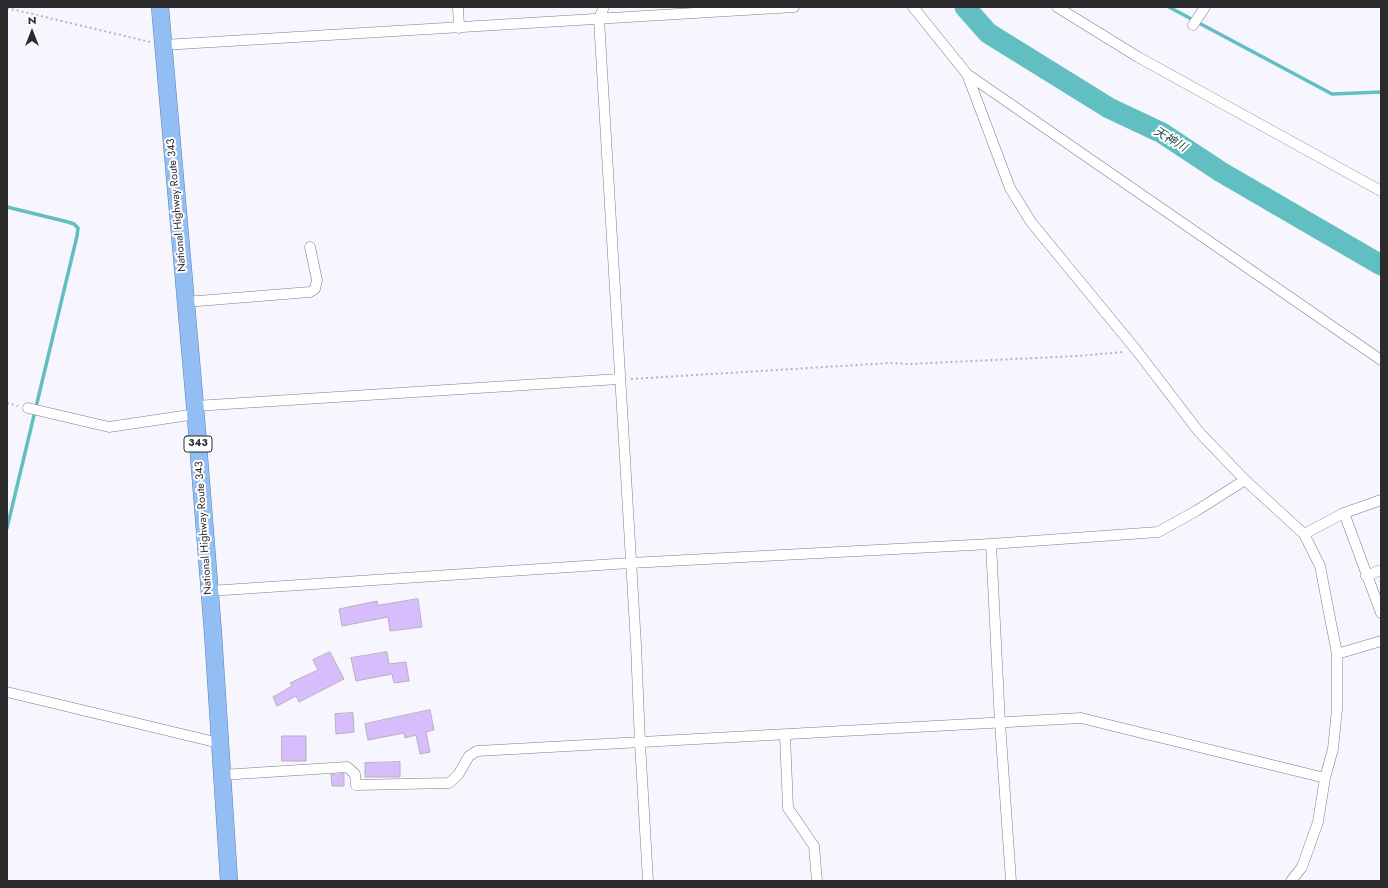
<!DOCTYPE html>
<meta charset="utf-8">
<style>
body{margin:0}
#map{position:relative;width:1388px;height:888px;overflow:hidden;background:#f7f6fe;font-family:Jost,sans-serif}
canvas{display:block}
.frame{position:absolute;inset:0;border:8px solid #2b2b2e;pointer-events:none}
.north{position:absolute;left:12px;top:12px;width:40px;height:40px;-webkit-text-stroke:3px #fff;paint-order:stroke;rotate:0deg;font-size:11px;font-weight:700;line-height:16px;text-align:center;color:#2b2b2e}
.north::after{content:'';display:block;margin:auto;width:14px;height:18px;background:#2b2b2e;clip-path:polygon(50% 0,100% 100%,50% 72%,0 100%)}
</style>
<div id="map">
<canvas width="1388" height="888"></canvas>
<div class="frame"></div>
<div class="north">N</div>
</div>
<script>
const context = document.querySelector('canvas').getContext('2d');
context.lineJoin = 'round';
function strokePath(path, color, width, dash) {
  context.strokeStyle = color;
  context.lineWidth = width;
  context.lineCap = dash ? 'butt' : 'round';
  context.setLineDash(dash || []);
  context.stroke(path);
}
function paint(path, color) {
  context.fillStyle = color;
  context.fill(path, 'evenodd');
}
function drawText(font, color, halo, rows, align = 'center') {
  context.font = font + ' Jost,"Noto Sans JP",sans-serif';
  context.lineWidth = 4;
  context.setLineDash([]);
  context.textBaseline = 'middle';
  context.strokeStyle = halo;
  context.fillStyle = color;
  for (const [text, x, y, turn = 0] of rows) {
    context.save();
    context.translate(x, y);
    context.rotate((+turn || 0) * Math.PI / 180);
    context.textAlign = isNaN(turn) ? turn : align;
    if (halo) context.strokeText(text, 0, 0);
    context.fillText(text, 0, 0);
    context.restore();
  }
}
const stream = new Path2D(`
 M1169,7l163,87 49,-2
 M7,207l61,15 6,2 4,4 -1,8 -70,292`);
const river = new Path2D(`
 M965,7l23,26 121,75 53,25 59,39 160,93`);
const building = new Path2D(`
 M418,599l4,28 -32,4 -2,-14 -46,9 -3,-17 38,-8 1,4z
 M330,652l14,27 -45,23 -3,-6 -19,10 -4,-9 19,-11 -2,-3 28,-13 -5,-10z
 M387,652l2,12 17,-2 3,19 -15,2 -2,-9 -36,7 -5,-23z
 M430,710l4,20 -8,2 4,20 -10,2 -4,-19 -11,3 -1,-5 -36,7 -3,-16z
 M353,713l1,19 -18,2 -1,-20z
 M282,736h24v25h-24z
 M400,762v15h-35v-14z
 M344,774v12h-12l-1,-11z`);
const path = new Path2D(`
 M7,8l143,34
 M631,379l258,-16 21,1 167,-8 47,-4
 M7,403l11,3`);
const minor = new Path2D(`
 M458,7l1,21
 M604,7l-5,12 37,626 4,98 8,138
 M913,7l54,67 414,286
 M1057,7l81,50 243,134
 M1193,25l12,-18
 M163,45l631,-38
 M967,74l43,114 21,34 106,129 62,81 46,48 59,54 16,32 17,88v55l-4,40 -8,29 -7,44 -16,45 -11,14
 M185,302l125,-10 5,-3 2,-9 -7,-33
 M195,406l424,-27
 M28,408l81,19 87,-13
 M1344,513l37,100
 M1304,534l40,-21 37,-13
 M991,544l9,179 11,158
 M1366,576l15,-6
 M209,591l421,-28 361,-19 167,-12 38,-21 49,-31
 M1337,654l44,-13
 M7,692l212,51
 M785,735l3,73 26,38 3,35
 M221,775l126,-8 8,7 1,11 93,-2 9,-8 11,-19 8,-5 604,-33 244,60`);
const trunk = new Path2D(`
 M160,7l35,399 18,227 16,248`);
const shields = [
 [198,444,28]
];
const shieldNames = [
 ["343",198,444]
];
const streetNames = [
 ["National Highway Route 343",177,205,-95],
 ["National Highway Route 343",204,528,-94]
];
const waterNames = [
 ["天神川",1170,140,31]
];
strokePath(stream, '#61bfc1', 3.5);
strokePath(river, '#61bfc1', 21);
paint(building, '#d7bdfc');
strokePath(building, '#b5b2bb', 1);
strokePath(minor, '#7d7c85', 11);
strokePath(trunk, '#5d80ad', 18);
strokePath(path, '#b5b4bb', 2, [2, 3]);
strokePath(minor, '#fff', 10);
strokePath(trunk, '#93bef4', 17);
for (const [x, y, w] of shields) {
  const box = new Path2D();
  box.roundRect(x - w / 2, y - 8, w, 16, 3);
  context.fillStyle = '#fff';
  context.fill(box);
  strokePath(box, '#2b2b2e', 1);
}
drawText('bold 10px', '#2b2b2e', null, shieldNames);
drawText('11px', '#2b2b2e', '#fff', streetNames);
drawText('italic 12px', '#204c4c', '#fff', waterNames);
</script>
